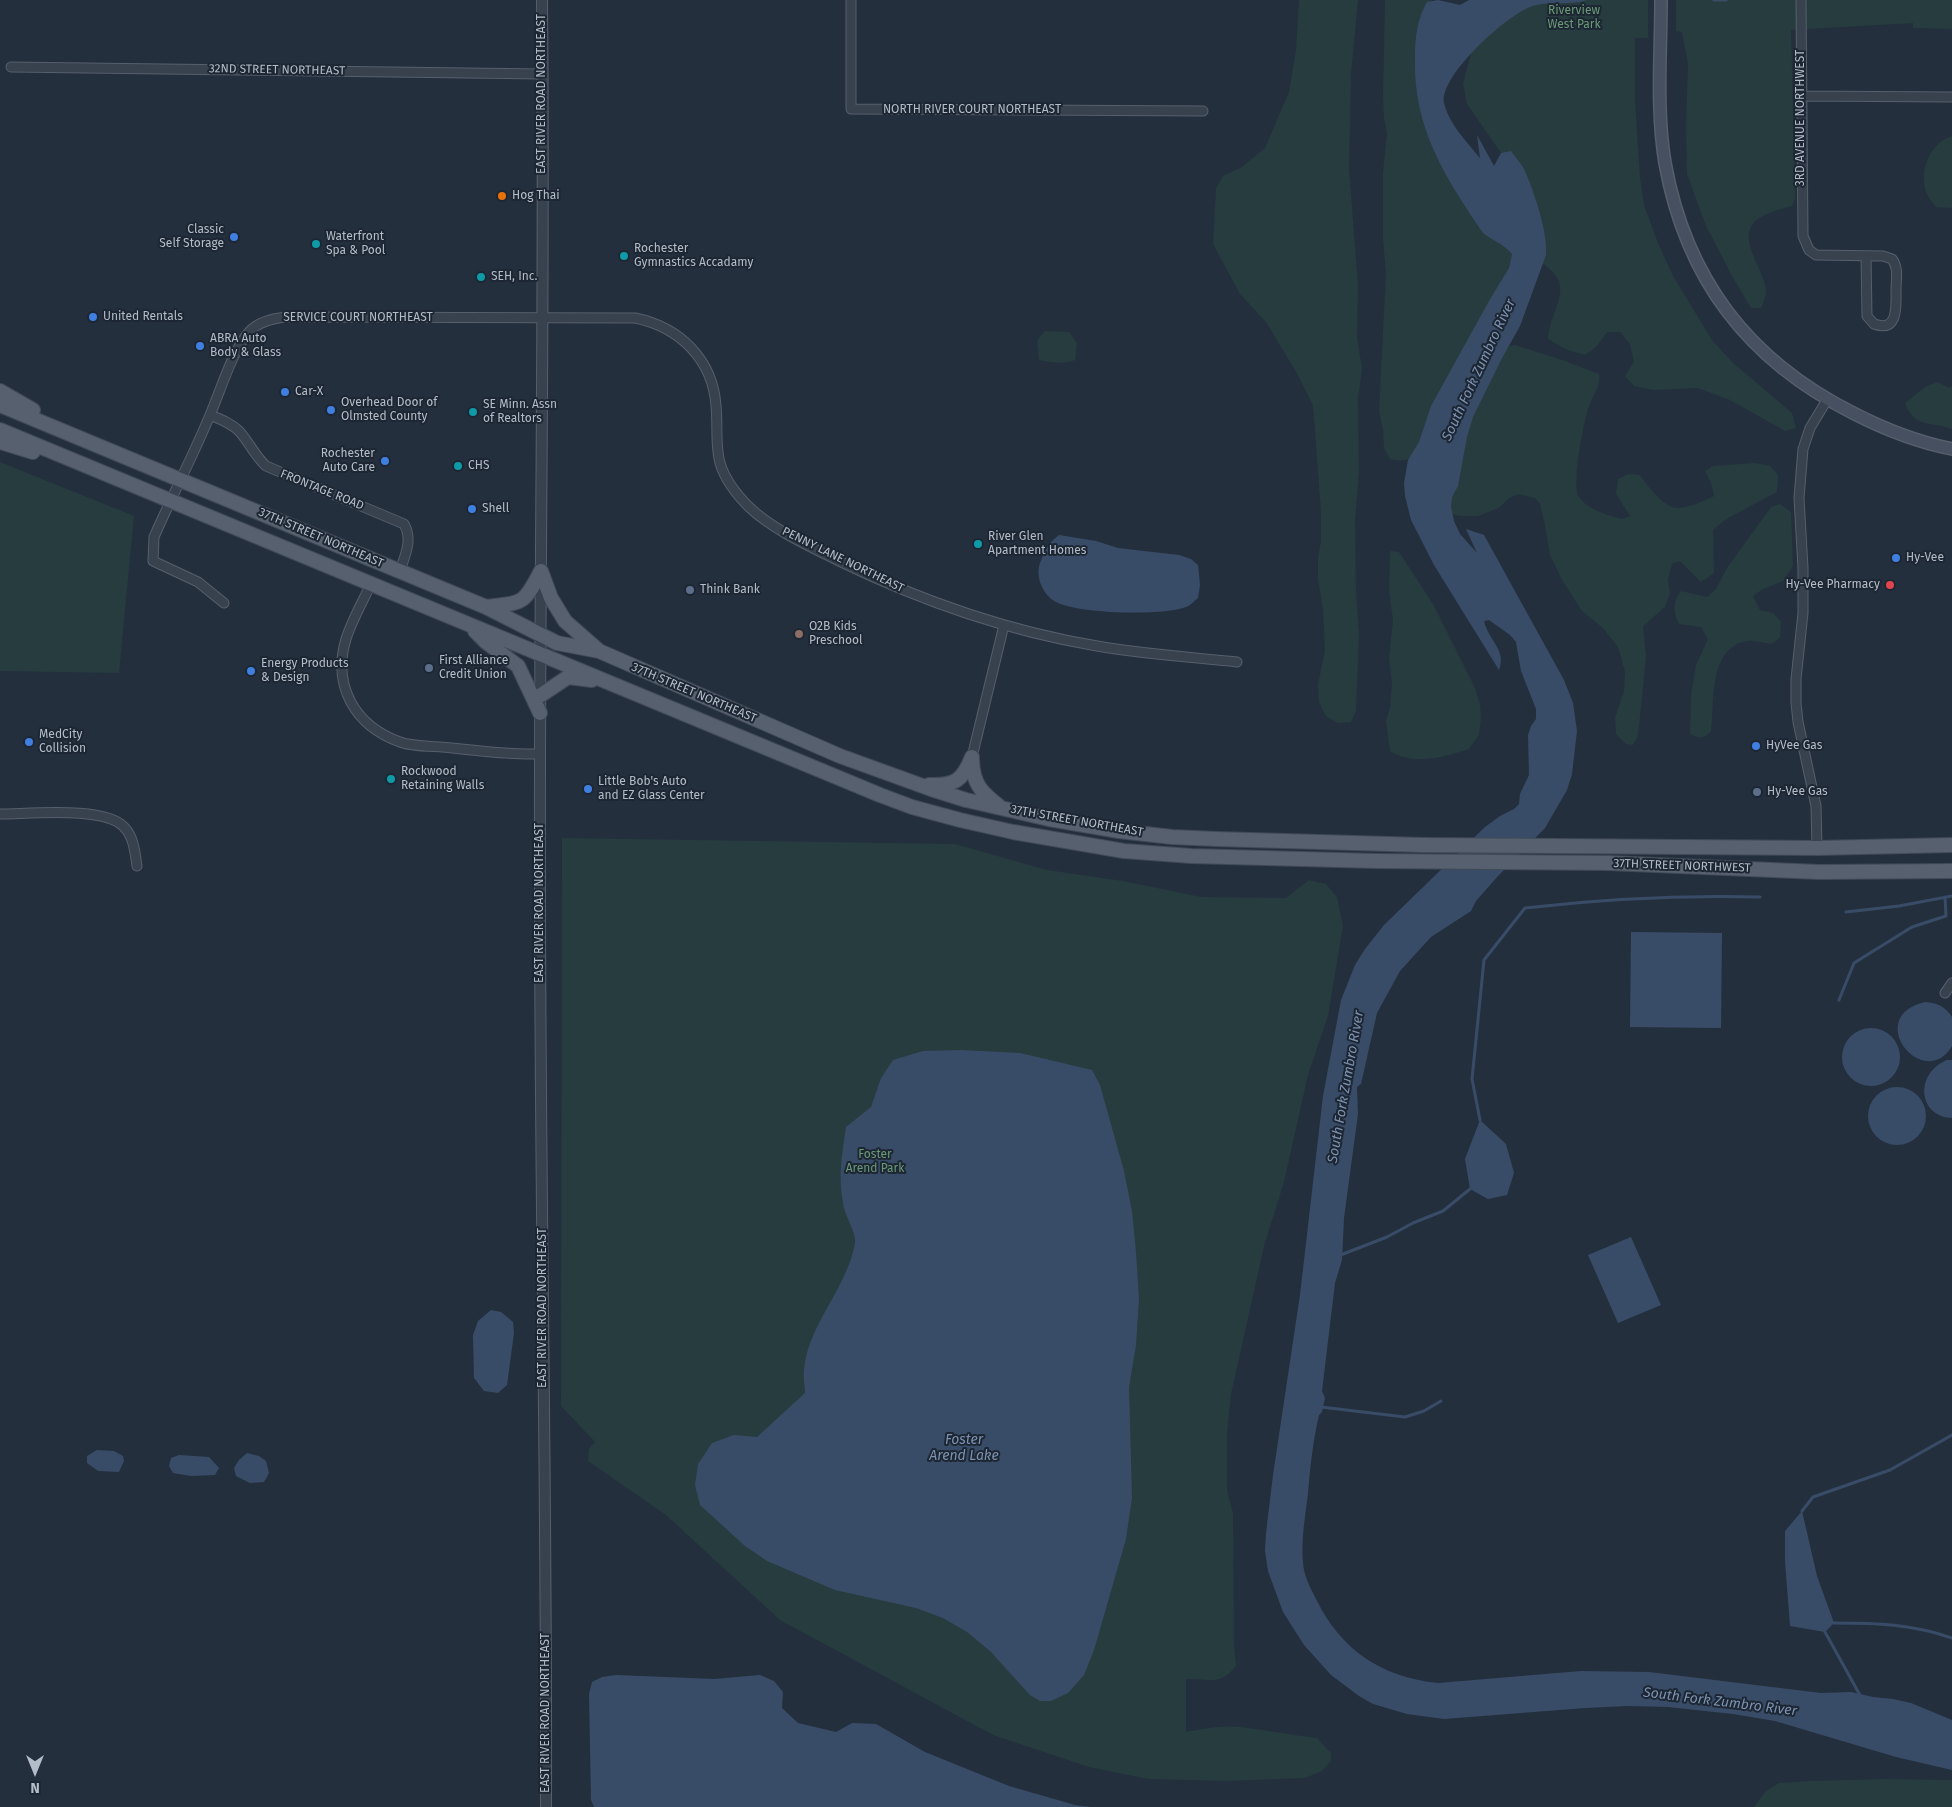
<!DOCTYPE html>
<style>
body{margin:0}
#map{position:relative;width:1952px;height:1807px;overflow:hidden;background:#242f3e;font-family:"Fira Sans",sans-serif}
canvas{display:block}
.north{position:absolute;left:10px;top:1747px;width:50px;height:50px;-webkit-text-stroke:4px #1d2633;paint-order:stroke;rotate:180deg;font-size:14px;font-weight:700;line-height:20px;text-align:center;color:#b4bcc9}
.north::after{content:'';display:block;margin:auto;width:18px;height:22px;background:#b4bcc9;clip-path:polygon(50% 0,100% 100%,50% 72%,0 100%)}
</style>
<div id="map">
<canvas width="1952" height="1807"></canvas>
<div class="north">N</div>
</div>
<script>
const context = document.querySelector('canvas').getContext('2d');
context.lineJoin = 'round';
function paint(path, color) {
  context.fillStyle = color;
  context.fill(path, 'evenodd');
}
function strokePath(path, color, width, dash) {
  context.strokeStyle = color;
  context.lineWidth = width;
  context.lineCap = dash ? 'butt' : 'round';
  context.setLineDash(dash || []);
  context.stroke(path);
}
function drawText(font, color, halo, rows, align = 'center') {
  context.font = font + ' "Fira Sans",sans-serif';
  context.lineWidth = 4;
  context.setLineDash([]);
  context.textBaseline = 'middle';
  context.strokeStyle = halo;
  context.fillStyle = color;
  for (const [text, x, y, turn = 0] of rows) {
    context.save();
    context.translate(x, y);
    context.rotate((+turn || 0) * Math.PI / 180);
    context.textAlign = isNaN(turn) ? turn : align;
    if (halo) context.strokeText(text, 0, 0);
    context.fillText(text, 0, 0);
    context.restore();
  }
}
const green = new Path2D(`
 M1299,0h59l-7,74 -2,95 9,116 -1,52 5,32 -4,30 1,73 -4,49 1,70 3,42 -3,78 -5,11 -13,1 -12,-7 -7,-14 -1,-18 7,-33 -2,-42 -5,-30v-20l3,-18v-29l-8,-107 -15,-30 -32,-53 -26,-28 -27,-50 3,-55 7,-13 19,-9 23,-19 24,-56 7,-42z
 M1385,0h47l-5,9 -8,58 90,174 3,13 -3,14 -86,178c-12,12 -15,17 -33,13l-6,-11 -1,-19 -4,-18 7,-138 -3,-33v-67l4,-40 -3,-15 -1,-22z
 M1515,0h133v38h-13v63l5,76 4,28 14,38 15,33 39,64 20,22 60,51 4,15 -11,3 -55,-31 -32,-12 -45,2 -19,-4 -9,-10 9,-14 -4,-18 -10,-12h-13l-10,14 -12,9 -20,-6 -17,-10c3,-35 31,-52 -9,-78l-29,-103 -9,-5 -34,-49 -4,-21 10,-36z
 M1676,0h276v29l-39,-1v-5l-122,7 4,169 -3,7c-12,3 -23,6 -33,12 -26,18 6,51 7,72 0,6 -2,12 -5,18h-10l-19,-32 -26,-50 -19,-52 -1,-49 2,-61 -6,-32 -6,-1z
 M1952,136v72l-16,-1c-6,-7 -11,-14 -12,-24 -2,-20 9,-41 28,-47z
 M1045,331l24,1 8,11 -2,17c-11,5 -25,2 -36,0l-2,-20z
 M1515,345l50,16 34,13c2,13 -6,20 -10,32 -5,14 -18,80 -10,91 9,13 28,18 43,22l8,-3 -14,-22 2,-15 11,-5 11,1c7,10 23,32 37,33 12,0 27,-7 37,-12l-3,-13 -6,-12 8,-5 42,-3 15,3 8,9 -1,17 -51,27 -13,11 1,43 -13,9 -21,-21 -8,3 -4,15 2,15 -5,13 -22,19 3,30 -2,22 -6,58 -5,9 -7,-1 -10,-10 -1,-16 9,-27 1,-19 -7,-25 -15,-19 -21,-17 -20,-31 -12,-25 -5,-30 -5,-21 -5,-6 -16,-4 -10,4 -10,10 -21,8h-17l-15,-3 -17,-23 70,-141z
 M1937,382l13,6 2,-2v43c-20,-8 -38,0 -47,-26l20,-16z
 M0,462l134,54 -15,157 -119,-2z
 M1780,504l11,8 2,54 -10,15 -20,8 -10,7 7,14 13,3 8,9 -1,16 -9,6c-7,-1 -17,-4 -24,-3 -39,7 -32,60 -36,90 -7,8 -11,8 -21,3l1,-39 5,-30 12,-26 -7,-12 -22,-3c-6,-12 -7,-22 2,-33l26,6 9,-8 11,-21 44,-61z
 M1390,551l9,1 34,52 42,84 5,16 1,14 -2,17 -10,14c-23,8 -57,17 -79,2l-4,-30 4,-14 2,-24 -3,-25 4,-38 -4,-29z
 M562,838l393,6 92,26 76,11 78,16 85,1 23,-18 17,4 11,13 6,29 -15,90 -20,59 -24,107 -20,64 -33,148 -4,39v57l6,23 1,132 2,21c-17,21 -27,12 -50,13v53c17,-3 36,-7 54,-5 26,3 51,8 77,11l14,15v8l-9,10 -17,7 -79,3 -78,-2 -59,-12 -96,-32 -213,-115 -114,-105 -78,-54 1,-12 6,-7 -34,-36z
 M1885,1779l67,1v27h-198l12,-16 13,-8 32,-2z`);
const water = new Path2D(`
 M1438,0l22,5 9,-5h118c-17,6 -39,0 -57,7 -24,9 -91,69 -86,96 5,21 23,39 36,55l-3,-23 17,31 7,-13 10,-2c4,6 11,13 14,20 9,21 23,61 21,84l-26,71 -19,34 -28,57 -6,20 -9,49 -6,11 -1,10 3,14 6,13 17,19 -11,-24 18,6 80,145 9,23 4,28 -5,43 -5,16 -22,38 -47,48 -22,25 -5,10 -40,26 -31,34 -23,42 -16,71 -4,3 1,27 -14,104 -2,42 -7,23 -13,108 3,7 -3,14 -3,3c-6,26 -9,53 -11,79 -3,23 -7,46 -5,69 1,13 7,24 13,36 25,51 65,78 122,84l143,-12 68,1 172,21 30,-1 22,5 20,2 18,4 41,17v50l-56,-13 -121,-36 -42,-7 -65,-7 -40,-1 -43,2 -141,11 -37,-5 -34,-10 -14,-8 -28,-21 -27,-30 -21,-33 -15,-41 -3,-20 1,-18 7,-58 27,-180 23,-199 18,-96 14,-35 10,-16 19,-24 101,-98 15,-11 14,-7 5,-5 1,-10 9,-19 -1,-40 3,-9 5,-7v-10l-15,-38 -5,-29 -6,-7 -21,-15 -5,1c4,19 23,29 15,49l-65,-105 -23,-45 -6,-24 -1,-13 4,-23 11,-18 12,-36 58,-105 20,-33 3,-14c-8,-10 -19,-13 -29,-21 -38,-56 -70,-105 -68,-175 0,-21 2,-38 12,-56z
 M1059,535l37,6 22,7 61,7 12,4 7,6 2,20 -2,13c-4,3 -8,8 -12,9 -24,9 -107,7 -130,-5 -13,-7 -21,-25 -16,-39 5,-13 8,-20 19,-28z
 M1631,932l91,1 -1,95 -91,-1z
 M1925,1002c12,1 20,4 27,15v29c-28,47 -90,-29 -27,-44z
 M1842 1057a29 29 0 1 1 58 0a29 29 0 1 1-58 0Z
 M961,1050l59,3 72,17 8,15 24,86 8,40 4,41 3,47 -3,46 -7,42 3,111 -6,41 -32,111 -10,25 -16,18 -17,8h-11l-10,-6 -40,-44 -23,-19 -24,-14 -27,-10 -81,-18 -68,-29 -22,-15 -45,-41 -5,-20 3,-21 14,-21 22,-8 23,2 48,-44c0,-7 -2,-15 -1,-23 4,-46 43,-81 51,-127 2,-10 -11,-28 -12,-40 -5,-27 -1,-49 3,-76l25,-20 10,-29 12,-18 30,-9z
 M1947,1060h5v58c-35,-2 -37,-45 -5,-58z
 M1868 1116a29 29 0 1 1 58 0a29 29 0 1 1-58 0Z
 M1480,1120l26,24 8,29 -7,22 -19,4 -18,-10 -5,-30z
 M1631,1237l30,68 -43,18 -30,-68z
 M491,1310l10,2 12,10 1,11 -7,52 -9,8 -14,-2 -10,-13 -1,-43 5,-14z
 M97,1450l17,1 9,5 1,5 -5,11 -21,-1 -11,-8v-7z
 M247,1453l12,3 7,5 3,12 -5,9 -14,1 -14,-7 -2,-8 5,-8z
 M179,1455l30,2 10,11 -4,7 -24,1 -18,-3 -4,-7 2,-8z
 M1802,1511l15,65 17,47 -9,9 -35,-6 -5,-65v-30z
 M616,1675l98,4 46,-4 14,6 9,11 -1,16 16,15 38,9 16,-9 24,1 49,28 84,34 66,19 17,2h-498l-3,-7 -2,-106 3,-12 10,-5z`);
const stream = new Path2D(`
 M1714,0h12
 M1846,912l53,-6 53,-10
 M1839,1000l15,-37 58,-36 34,-11 -1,-19
 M1480,1120l-8,-41 12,-119 41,-52c78,-9 157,-13 235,-11
 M1338,1256l49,-19 26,-14 30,-12 27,-22
 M1321,1407l84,10 19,-6 17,-10
 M1802,1511l11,-14 77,-27 62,-35
 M1834,1623c43,0 77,1 118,15
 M1825,1632l36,65`);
const minor = new Path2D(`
 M851,0v109l352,2
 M1801,0l2,236 6,14 7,5 67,1 9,3c7,9 4,20 4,31 0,15 3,43 -22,34l-7,-8 -1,-60
 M11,67l532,7
 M1801,96l151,1
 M210,415c10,4 21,8 29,16 10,11 16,25 27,35l138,58c9,16 1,31 -4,47
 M371,584c-8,17 -19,36 -25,55 -14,47 9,87 54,103 13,5 37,4 52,6 30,3 58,7 88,6
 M224,603l-26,-21 -45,-21 1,-24c18,-41 39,-81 56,-122 10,-23 23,-66 39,-83 10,-11 24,-14 39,-15l347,1c45,9 78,42 81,88 2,19 -1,39 4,57 5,17 17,32 29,44 23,22 60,39 88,53 82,40 170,71 260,86 47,8 93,11 140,16
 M972,757l32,-132
 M0,814c29,0 105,-8 124,13 10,10 11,26 13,39
 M1817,848l-1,-42 -18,-84 -2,-19v-24l7,-66v-45l-4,-70 4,-49 7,-21 17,-28
 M1945,993l7,-10`);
const tertiary = new Path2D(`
 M542,0c3,294 -3,587 -2,881 0,309 7,617 6,926`);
const secondary = new Path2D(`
 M1661,0c0,54 -5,109 4,163 21,116 83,197 188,250 31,16 64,29 99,36`);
const primary = new Path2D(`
 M0,391l33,19
 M0,405l486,202 71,36 42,8 241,105 91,33 35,11 83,19 70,12 53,6 44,2 207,6 394,3 135,-3
 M0,430l880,365 32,12 48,13 53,12 111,19 67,5 185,5 233,2 210,9 133,-1
 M0,442l33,10
 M541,571l10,27 14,23 33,29
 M486,607c37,-5 37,-1 55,-36
 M475,631l11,11 32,24 22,47
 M541,695l27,-18 24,3
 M972,760c1,24 9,32 27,46
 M929,785c26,1 34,-5 43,-28`);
const markers = [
 [502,196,5,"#e8710a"],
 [234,237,5,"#3f7fe0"],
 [316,244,5,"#0f9aa8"],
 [624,256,5,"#0f9aa8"],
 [481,277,5,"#0f9aa8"],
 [93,317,5,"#3f7fe0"],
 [200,346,5,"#3f7fe0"],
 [285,392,5,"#3f7fe0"],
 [331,410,5,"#3f7fe0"],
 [473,412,5,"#0f9aa8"],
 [385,461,5,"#3f7fe0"],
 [458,466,5,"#0f9aa8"],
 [472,509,5,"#3f7fe0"],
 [978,544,5,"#0f9aa8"],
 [1896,558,5,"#3f7fe0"],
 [1890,585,5,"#e0444e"],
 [690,590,5,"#5c6f8a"],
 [799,634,5,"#8d6e63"],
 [429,668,5,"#5c6f8a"],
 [251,671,5,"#3f7fe0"],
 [29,742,5,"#3f7fe0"],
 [1756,746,5,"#3f7fe0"],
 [391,779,5,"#0f9aa8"],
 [588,789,5,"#3f7fe0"],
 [1757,792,5,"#5c6f8a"]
];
const parkNames = [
 ["Riverview",1574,11],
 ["West Park",1574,25],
 ["Foster",875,1155],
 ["Arend Park",875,1169]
];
const streetNames = [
 ["32ND STREET NORTHEAST",277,70,1],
 ["EAST RIVER ROAD NORTHEAST",542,94,-90],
 ["NORTH RIVER COURT NORTHEAST",972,110],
 ["3RD AVENUE NORTHWEST",1801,118,-90],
 ["SERVICE COURT NORTHEAST",358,318],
 ["FRONTAGE ROAD",322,490,22],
 ["37TH STREET NORTHEAST",321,538,23],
 ["PENNY LANE NORTHEAST",843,560,26],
 ["37TH STREET NORTHEAST",694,693,23],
 ["37TH STREET NORTHEAST",1077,821,10],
 ["37TH STREET NORTHWEST",1682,866,2],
 ["EAST RIVER ROAD NORTHEAST",540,903,-90],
 ["EAST RIVER ROAD NORTHEAST",543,1308,-90],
 ["EAST RIVER ROAD NORTHEAST",546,1713,-90]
];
const poiNames = [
 ["Hog Thai",512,196],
 ["Classic",224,230,"right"],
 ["Self Storage",224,244,"right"],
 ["Waterfront",326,237],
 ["Spa & Pool",326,251],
 ["Rochester",634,249],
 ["Gymnastics Accadamy",634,263],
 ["SEH, Inc.",491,277],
 ["United Rentals",103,317],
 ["ABRA Auto",210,339],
 ["Body & Glass",210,353],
 ["Car-X",295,392],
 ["Overhead Door of",341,403],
 ["Olmsted County",341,417],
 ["SE Minn. Assn",483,405],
 ["of Realtors",483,419],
 ["Rochester",375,454,"right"],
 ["Auto Care",375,468,"right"],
 ["CHS",468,466],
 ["Shell",482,509],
 ["River Glen",988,537],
 ["Apartment Homes",988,551],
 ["Hy-Vee",1906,558],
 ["Hy-Vee Pharmacy",1880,585,"right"],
 ["Think Bank",700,590],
 ["O2B Kids",809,627],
 ["Preschool",809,641],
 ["First Alliance",439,661],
 ["Credit Union",439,675],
 ["Energy Products",261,664],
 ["& Design",261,678],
 ["MedCity",39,735],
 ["Collision",39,749],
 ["HyVee Gas",1766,746],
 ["Rockwood",401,772],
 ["Retaining Walls",401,786],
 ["Little Bob's Auto",598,782],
 ["and EZ Glass Center",598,796],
 ["Hy-Vee Gas",1767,792]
];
const waterNames = [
 ["South Fork Zumbro River",1479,370,-65],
 ["South Fork Zumbro River",1346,1087,-80],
 ["Foster",964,1440],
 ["Arend Lake",964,1456],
 ["South Fork Zumbro River",1720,1702,7]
];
paint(green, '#263c3f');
paint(water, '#394c67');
strokePath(stream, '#394c67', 3);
strokePath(minor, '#565f6c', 11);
strokePath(tertiary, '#565f6c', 12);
strokePath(secondary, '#565f6c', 14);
strokePath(primary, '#414a57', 16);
strokePath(minor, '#38414e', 9);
strokePath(tertiary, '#38414e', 10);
strokePath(secondary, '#465061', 11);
strokePath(primary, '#56606e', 14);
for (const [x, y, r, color] of markers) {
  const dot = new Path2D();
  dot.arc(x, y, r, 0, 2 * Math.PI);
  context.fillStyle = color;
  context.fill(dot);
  strokePath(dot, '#1d2633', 2);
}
drawText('12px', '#6b9a76', '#1d2633', parkNames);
drawText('12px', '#b4bcc9', '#1d2633', streetNames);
drawText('12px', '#b4bcc9', '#1d2633', poiNames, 'left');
drawText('italic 14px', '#7c92b1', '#1d2633', waterNames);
</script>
